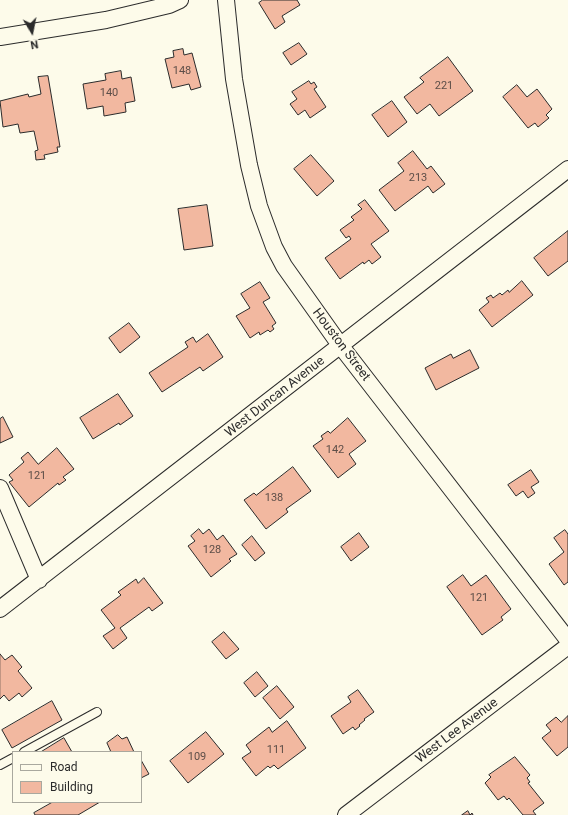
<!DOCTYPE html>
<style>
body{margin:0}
#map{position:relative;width:568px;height:815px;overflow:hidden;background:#fdfbea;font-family:Roboto,sans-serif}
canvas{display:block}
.legend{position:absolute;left:12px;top:751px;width:130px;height:52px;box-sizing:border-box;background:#fdfbea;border:1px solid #a9a89e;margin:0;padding:5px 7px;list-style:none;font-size:12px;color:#2b2b2b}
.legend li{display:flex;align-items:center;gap:8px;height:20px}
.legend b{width:20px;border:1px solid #a9a89e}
.north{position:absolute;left:12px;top:12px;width:40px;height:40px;-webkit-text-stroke:3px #fdfbea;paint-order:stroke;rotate:170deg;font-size:11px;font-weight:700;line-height:16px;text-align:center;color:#2b2b2b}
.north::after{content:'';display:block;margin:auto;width:14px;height:18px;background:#2b2b2b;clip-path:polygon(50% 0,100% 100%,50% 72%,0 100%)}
</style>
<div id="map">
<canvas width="568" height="815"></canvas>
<ul class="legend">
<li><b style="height:5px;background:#fdfbea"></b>Road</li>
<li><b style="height:11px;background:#f2b8a0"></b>Building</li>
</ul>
<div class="north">N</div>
</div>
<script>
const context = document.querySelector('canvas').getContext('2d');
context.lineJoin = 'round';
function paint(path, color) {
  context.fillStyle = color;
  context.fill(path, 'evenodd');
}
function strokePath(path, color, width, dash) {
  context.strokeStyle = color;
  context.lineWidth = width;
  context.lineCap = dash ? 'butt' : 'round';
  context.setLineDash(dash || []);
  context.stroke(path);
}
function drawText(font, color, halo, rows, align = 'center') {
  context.font = font + ' Roboto,sans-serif';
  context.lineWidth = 3;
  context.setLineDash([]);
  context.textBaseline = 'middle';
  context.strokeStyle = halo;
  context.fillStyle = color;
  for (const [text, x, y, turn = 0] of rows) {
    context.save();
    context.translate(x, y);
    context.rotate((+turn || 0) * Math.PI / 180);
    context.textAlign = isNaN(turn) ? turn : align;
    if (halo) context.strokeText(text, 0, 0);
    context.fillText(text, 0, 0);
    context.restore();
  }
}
const building = new Path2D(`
 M263,0h34l3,5 -18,11 3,6 -10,7 -16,-26z
 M299,43l8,11 -16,11 -8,-12z
 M183,49l1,6 8,-2 9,34 -10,3 -2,-6 -17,4 -7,-29 9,-2 -1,-6z
 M448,57l25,34 -34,25 -9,-12 -13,10 -13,-17 20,-15 -4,-4z
 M121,71l1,8 9,-2 4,24 -10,2 1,9 -22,4 -1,-10 -16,3 -4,-25 23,-4 -1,-6z
 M48,76l12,71h-3l1,5 -14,3 1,4 -9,1 -1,-9 3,-1 -4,-19 -14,2 -2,-9 -15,3 -3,-26 28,-7 1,3 12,-3 -3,-17z
 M309,81l2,3 3,-2 3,5 -3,2 12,18 -16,11 -5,-8 -7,5 -8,-11 7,-5 -5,-7z
 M517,85l10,12 10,-8 15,20 -6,6 3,3 -11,9 -3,-4 -7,5 -25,-31z
 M392,101l15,21 -19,15 -16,-22z
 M413,151l14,18 4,-3 14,18 -12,9 -5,-7 -33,25 -16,-21 25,-19 -6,-8z
 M311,155l23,26 -17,15 -23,-27z
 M365,200l24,31 -18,13 10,13 -9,7 -3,-4 -5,4 -1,-2 -23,17 -15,-21 26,-19 -2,-3 -3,2 -6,-8 14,-10 -3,-3 11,-8 -4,-4z
 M207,205l6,41 -29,4 -6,-41z
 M568,231v30l-20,15 -14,-18z
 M522,281l11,14 -41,32 -13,-17 10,-8 -3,-4 5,-3 2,3 7,-5 2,2 6,-5 1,2z
 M260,282l10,16 -7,4 13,21 -4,3 2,3 -4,3 -2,-2 -8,5 -1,-3 -9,6 -14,-22 14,-8 -9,-14z
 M129,323l11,14 -20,16 -11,-15z
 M208,334l15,23 -20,14 -3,-4 -38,25 -13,-19 39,-26 -3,-5 8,-5 3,5z
 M470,350l9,18 -43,22 -11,-22 26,-14 2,4z
 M118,394l15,22 -13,9 -1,-2 -26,16 -13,-21z
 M3,417l10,20 -13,6v-24z
 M348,418l18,23 -17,13 7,10 -18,14 -25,-32 10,-7 -2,-3 7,-5 2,2z
 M57,448l17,21 -11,8 3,3 -7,5 -1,-2 -29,24 -20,-25 4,-2 -4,-5 15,-13 -3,-4 7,-6 10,12z
 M293,467l18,24 -25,18 2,3 -22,17 -22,-29 10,-7 2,2z
 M531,470l8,12 -8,5 4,6 -7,5 -5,-7 -7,5 -8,-11z
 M199,529l4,5 6,-5 8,11 6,-5 14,19 -8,5 2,2 -20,16 -23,-31 7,-5 -4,-5z
 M565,530l3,4v48l-4,3 -15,-21 15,-12 -10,-14z
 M359,533l10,14 -18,14 -10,-14z
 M252,536l13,17 -10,8 -13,-16z
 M463,575l8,11 15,-11 25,34 -10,8 2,3 -21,15 -35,-48z
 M144,578l19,25 -11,8 -3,-4 -29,21 7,10 -14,11 -10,-13 12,-8 -14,-18 20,-15 -3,-3 18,-13 2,4z
 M224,632l15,17 -13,10 -14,-17z
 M0,654l5,6 7,-5 10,12 -4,4 14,17 -10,9 -3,-4 -10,8 -5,-6 -4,4z
 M257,672l11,14 -13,11 -11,-14z
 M277,686l17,21 -14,12 -17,-21z
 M358,690l16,22 -10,7 1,1 -6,5 1,1 -5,4 -2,-3 -10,7 -12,-18 20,-14 -3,-5z
 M52,701l10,19 -50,28 -10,-18z
 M568,716v31l-11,9 -15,-18 9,-7 -5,-6 10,-8 5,5z
 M287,721l19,27 -28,21 -4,-4 -4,3 -2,-2 -12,10 -14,-18 9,-6 -5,-7 23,-18 3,5z
 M206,732l18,22 -36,29 -18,-22z
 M118,735l4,4 5,-2 7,15h-23l-4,-9z
 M64,738l8,14h-31z
 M515,757l15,18 -3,3 3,4 -2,1 16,20 -11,8 3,4h-13l-14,-17 -2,2 -3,-4 -6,4 -13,-17 6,-6 -2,-2z
 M141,760l8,14 -8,4z
 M53,802h47l-22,13h-43l-1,-2z
 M468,811l2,4 2,-2 1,2h-11z`);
const service = new Path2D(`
 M24,752l73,-40
 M0,765l13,-7`);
const minor = new Path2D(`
 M226,0l8,79 15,86 10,41 15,41 10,19 56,79 228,295
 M0,37l106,-17 63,-15 11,-5
 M0,488l39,92
 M0,609l568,-440
 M346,815l222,-169`);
const numberNames = [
 ["148",182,71],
 ["221",444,86],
 ["140",109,93],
 ["213",418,178],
 ["142",335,450],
 ["121",37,476],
 ["138",274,498],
 ["128",212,550],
 ["121",479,598],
 ["111",276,750],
 ["109",197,757]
];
const streetNames = [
 ["Houston Street",341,345,53],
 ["West Duncan Avenue",275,397,-38],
 ["West Lee Avenue",457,731,-37]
];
paint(building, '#f2b8a0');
strokePath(building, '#2b2b2b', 1);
strokePath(service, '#2b2b2b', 10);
strokePath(minor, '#2b2b2b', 18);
strokePath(service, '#fdfbea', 8);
strokePath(minor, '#fdfbea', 16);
drawText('11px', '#5d4e48', null, numberNames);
drawText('13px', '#2b2b2b', '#fdfbea', streetNames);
</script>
